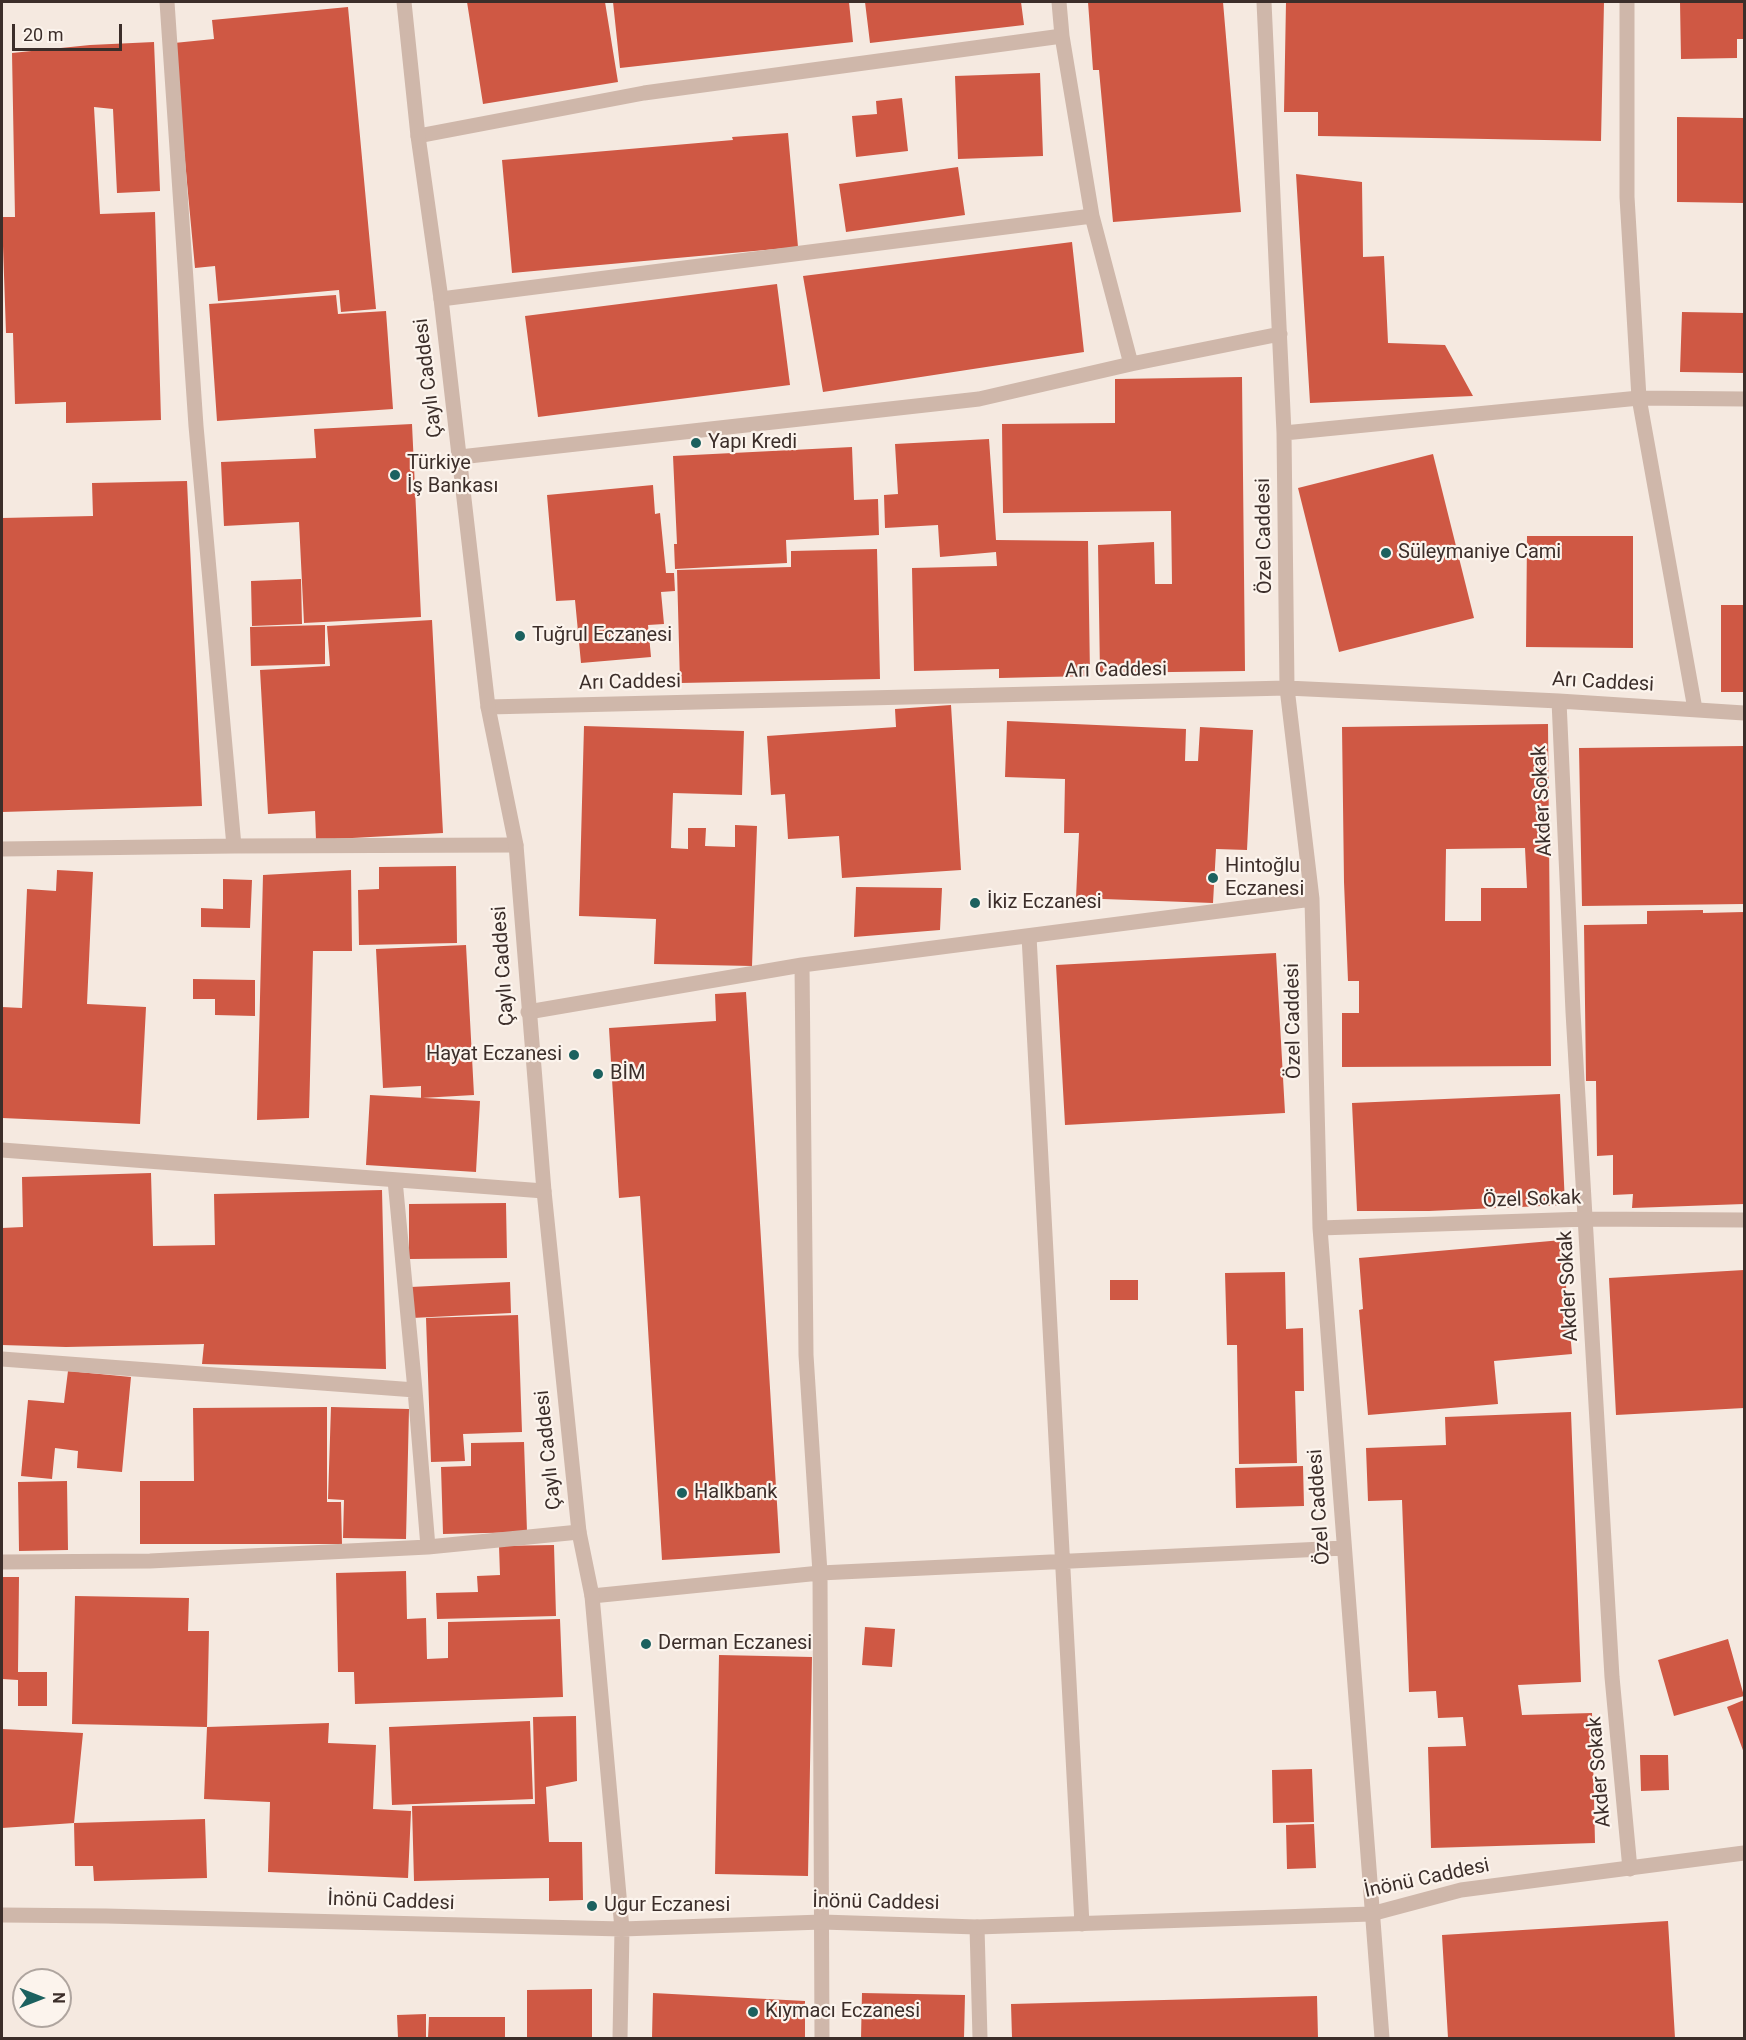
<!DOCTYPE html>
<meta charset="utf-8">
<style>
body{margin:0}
#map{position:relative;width:1746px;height:2040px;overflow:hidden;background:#f5e9e0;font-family:Roboto,sans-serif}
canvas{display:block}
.frame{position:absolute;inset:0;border:3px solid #3c2e2a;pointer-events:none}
.north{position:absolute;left:12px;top:1968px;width:60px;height:60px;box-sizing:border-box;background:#fcf4ed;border:2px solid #afa59f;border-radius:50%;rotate:90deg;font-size:16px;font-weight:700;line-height:24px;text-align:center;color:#3c2e2a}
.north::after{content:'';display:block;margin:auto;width:21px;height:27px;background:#1c615f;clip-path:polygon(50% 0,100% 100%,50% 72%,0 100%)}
.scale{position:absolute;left:12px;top:24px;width:110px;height:27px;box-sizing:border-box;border:3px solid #3c2e2a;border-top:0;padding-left:8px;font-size:18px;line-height:21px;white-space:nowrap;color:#3c2e2a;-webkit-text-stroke:4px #fcf4ed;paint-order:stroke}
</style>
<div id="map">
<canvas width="1746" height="2040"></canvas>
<div class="frame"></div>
<div class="north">N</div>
<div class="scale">20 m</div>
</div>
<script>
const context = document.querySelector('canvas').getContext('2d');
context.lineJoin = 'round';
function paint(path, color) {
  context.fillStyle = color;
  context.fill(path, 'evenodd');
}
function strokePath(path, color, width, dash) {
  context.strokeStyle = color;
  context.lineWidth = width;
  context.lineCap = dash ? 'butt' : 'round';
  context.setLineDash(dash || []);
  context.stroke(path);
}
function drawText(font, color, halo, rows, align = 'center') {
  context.font = font + ' Roboto,sans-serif';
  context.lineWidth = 4.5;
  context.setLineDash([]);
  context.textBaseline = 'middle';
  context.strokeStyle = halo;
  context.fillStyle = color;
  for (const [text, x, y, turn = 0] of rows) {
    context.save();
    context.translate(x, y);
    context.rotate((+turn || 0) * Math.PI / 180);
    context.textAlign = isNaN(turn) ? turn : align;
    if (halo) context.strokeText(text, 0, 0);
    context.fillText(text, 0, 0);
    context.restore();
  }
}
const building = new Path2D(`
 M467,2h138l13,80 -135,22z
 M613,2h236l4,40 -233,26z
 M865,2h156l3,23 -154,18z
 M1088,2h135l18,210 -128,10 -14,-152h-6z
 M1286,2h318l-3,139 -283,-5v-24h-34z
 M1680,2h64v37h-7v19l-56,1z
 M348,7l28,302 -35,3 -2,-22 -121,11 -3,-35 -20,2 -21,-225 40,-4 -2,-19z
 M154,42l6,149 -43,2 -4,-84 -19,-2 6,107 55,-2 6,208 -95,3v-21l-51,2 -2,-71h-7l-4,-116h13l-3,-164 78,-8z
 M1040,73l3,83 -85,3 -3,-83z
 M902,98l6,53 -52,6 -4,-41 25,-2 -1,-13z
 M1677,117l67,1v85l-67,-1z
 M788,133l10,114 -286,26 -10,-113 231,-20 -1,-3z
 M958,167l7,48 -119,17 -7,-48z
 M1296,174l66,8 1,75 21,-1 4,87 57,2 28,51 -163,7z
 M1072,242l12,110 -261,40 -20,-116z
 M777,284l13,101 -252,32 -13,-101z
 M336,295l2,19 48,-3 7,98 -176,12 -8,-117z
 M1682,312l62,1v60l-64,-1z
 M1242,377l3,294 -145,2 -2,-128 56,-3 1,42h17l-1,-73 -168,2 -1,-89 113,-1v-44z
 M412,424l9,193 -117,6 -5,-101 -75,4 -3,-64 95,-4 -2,-29z
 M989,439l7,101 92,1 2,135 -91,2v-9l-85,2 -2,-103 85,-2 -1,-14 -56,5 -2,-32 -53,3 -1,-33 14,-1 -3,-50z
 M852,447l2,53 24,-1 1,36 -93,5 1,23 -112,6 -1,-25h3l-4,-88z
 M1433,454l41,164 -135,34 -41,-164z
 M187,481l15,325 -200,6v-294l91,-2 -1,-33z
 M653,485l2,29 5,-1 6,60h8l1,18 -14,1 3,32 -16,1 3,32 -70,6 -6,-63 -19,1 -9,-106z
 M1527,536h106v112l-107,-1z
 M877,549l3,130 -200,4 -3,-113 114,-3v-16z
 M301,579l1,45 -50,2 -1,-45z
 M1721,605h23v87h-23z
 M432,620l11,213 -127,7 -1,-29 -47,3 -8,-144 70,-4 -3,-40z
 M325,625v39l-74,2 -1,-39z
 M951,705l10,165 -119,8 -3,-42 -51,3 -3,-45 -14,1 -4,-59 129,-9 -1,-18z
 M1007,721l179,8 -1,32h13l2,-34 53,3 -6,120 -31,-1 -3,54 -137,-5 3,-65h-15l1,-54 -60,-2z
 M1548,724l3,342 -209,1v-54h17v-32h-11l-4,-99 -2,-155zM1525,848l2,40h-46v33h-36l1,-72z
 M584,726l160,5 -2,64 -69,-2 -2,55 17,1v-21h18l-1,18 30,1v-22l22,1 -5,140 -98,-2 2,-45 -77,-3z
 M1744,746v158l-162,2 -3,-158z
 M456,866l1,77 -98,2 -1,-55 21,-1v-22z
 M57,870l36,2 -6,132 59,3 -6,117 -138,-6v-111l20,1 5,-119 29,2z
 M351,870l1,81h-39l-4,167 -52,2 6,-245z
 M223,879l29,1 -2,48 -49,-1v-19l22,1z
 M856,887l86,1 -2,42 -86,7z
 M1703,910v3l41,-1v292l-112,4 1,-14 -20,1v-40l-16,1 -1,-75h-10l-2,-156 63,-1v-13z
 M466,945l8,150 -53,3v-12l-38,2 -7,-139z
 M1276,953l9,160 -220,12 -9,-160z
 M193,979l62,1v36l-40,-1v-16h-22z
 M746,992l34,561 -118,7 -22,-364 -21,2 -10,-170 107,-7 -1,-27z
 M1560,1094l5,111 -136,6h-72l-5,-108z
 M370,1095l110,6 -4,71 -110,-7z
 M151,1173l2,73 62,-1 -1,-51 168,-4 4,179 -184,-5 2,-20 -138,3 -64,-2v-117l21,-1 -1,-50z
 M506,1203l1,55 -98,1v-55z
 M1562,1240l10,114 -78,7 4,43 -130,11 -9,-105 4,-1 -4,-51z
 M1744,1270v138l-128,7 -7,-137z
 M1285,1272l1,57 17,-1 1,63h-9l2,72 -58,1 -2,-119h-10l-2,-72z
 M1110,1280h28v20h-28z
 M510,1282l1,31 -99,5 -1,-31z
 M518,1315l4,117 -59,2 2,27 -34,1 -5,-144z
 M68,1371l63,6 -9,95 -45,-4 1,-17 -23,-3 -3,31 -31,-3 7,-76 36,3z
 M327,1407v95h14l1,42h-202v-63h54l-1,-73z
 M331,1407l78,2 -3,130 -63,-1 1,-38 -16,-1z
 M1571,1412l10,270 -63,3 4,30 70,-2 3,130 -164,5 -3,-101 38,-1 -3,-29 -25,1 -2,-27 -27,1 -7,-192 -34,1 -2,-53 80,-3 -1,-28z
 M524,1442l3,90 -84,2 -2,-67 30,-1v-23z
 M1303,1466l1,40 -68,2 -1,-40z
 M67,1481l1,69 -49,1 -1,-69z
 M554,1545l2,71 -119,3 -1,-26 42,-1 -1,-16 23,-1 -1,-29z
 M406,1571l1,48 19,-1 1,41 21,-1v-36l112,-3 3,78 -208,7 -1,-32h-16l-2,-99z
 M2,1577h17l-1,95h29v34h-29v-26l-16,-1z
 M75,1596l114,2 -1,33h21l-2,96 -135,-3z
 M865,1627l30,2 -3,38 -30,-2z
 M1728,1639l16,57 -70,20 -16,-56z
 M719,1655l93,2 -4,219 -93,-2z
 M1744,1700v53l-17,-46z
 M576,1716l1,65 -31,6 3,55h33l1,58 -34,1v-23l-135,3 -2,-75 123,-2 -2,-87z
 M530,1721l3,78 -141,6 -3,-78z
 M329,1723l-1,20 48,2 -3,64 38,2 -3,67 -140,-6 2,-70 -66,-3 3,-72z
 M2,1729l81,4 -9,90 -72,5z
 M1640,1755h28l1,35 -28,1z
 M1312,1769l2,53 -41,1 -1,-53z
 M205,1819l2,59 -113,3 -1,-15h-18l-1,-43z
 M1314,1824l2,44 -29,1 -1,-44z
 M1668,1921l7,117h-227l-6,-103z
 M592,1989v49h-65v-48z
 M653,1993l152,8v37h-153z
 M862,1993l103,2 -1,43h-103z
 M1317,1996l1,42h-306l-1,-34z
 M426,2014v24h-28l-1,-23z
 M429,2017h76v21h-77z`);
const minor = new Path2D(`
 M167,2l29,424 38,420
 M1059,2l3,34 30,180 39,148
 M1264,2l20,431 3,255 25,211 8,329 62,810
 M1627,2v195l12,201 56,311
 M418,136l226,-43 418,-57
 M441,299l651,-83
 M1284,433l355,-35 105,1
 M460,457l519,-58 152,-35 149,-30
 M1559,701l14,311 39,665 18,192
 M488,707l799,-19 272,13 185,12
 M2,849l232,-3 282,-1
 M1029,936l53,988
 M802,965l4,390 14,218 524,-25
 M528,1012l274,-47 510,-66
 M2,1150l542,41
 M395,1180l20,210
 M1320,1228l266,-9 158,1
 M2,1359l413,31 13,157
 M2,1562l148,-1 278,-14 151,-15
 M592,1596l228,-23 2,465
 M977,1927l3,111`);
const tertiary = new Path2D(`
 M404,2l14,134 23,163 47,408 28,138 28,346 35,341 13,64 30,333 -2,109
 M2,1915l104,1 516,13 200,-7 155,5 394,-13 90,-24 283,-37`);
const markers = [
 [696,443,6,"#1c615f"],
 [395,475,6,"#1c615f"],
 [1386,553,6,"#1c615f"],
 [520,636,6,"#1c615f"],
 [1213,878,6,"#1c615f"],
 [975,903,6,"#1c615f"],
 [574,1055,6,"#1c615f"],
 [598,1074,6,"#1c615f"],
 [682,1493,6,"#1c615f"],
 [646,1644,6,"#1c615f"],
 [592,1906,6,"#1c615f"],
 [753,2012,6,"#1c615f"]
];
const streetNames = [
 ["Çaylı Caddesi",429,378,-97],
 ["Özel Caddesi",1265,536,-91],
 ["Arı Caddesi",1116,671,-1],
 ["Arı Caddesi",630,683,-1],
 ["Arı Caddesi",1603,683,3],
 ["Akder Sokak",1543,801,-93],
 ["Çaylı Caddesi",504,966,-94],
 ["Özel Caddesi",1294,1021,-91],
 ["Özel Sokak",1532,1200,-2],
 ["Akder Sokak",1569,1286,-93],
 ["Çaylı Caddesi",549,1450,-96],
 ["Özel Caddesi",1320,1507,-94],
 ["Akder Sokak",1600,1772,-95],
 ["İnönü Caddesi",1427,1879,-12],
 ["İnönü Caddesi",391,1902,2],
 ["İnönü Caddesi",876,1903,1]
];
const poiNames = [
 ["Yapı Kredi",708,443],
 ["Türkiye",407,464],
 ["İş Bankası",407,487],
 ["Süleymaniye Cami",1398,553],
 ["Tuğrul Eczanesi",532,636],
 ["Hintoğlu",1225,867],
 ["Eczanesi",1225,890],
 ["İkiz Eczanesi",987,903],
 ["Hayat Eczanesi",562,1055,"right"],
 ["BİM",610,1074],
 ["Halkbank",694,1493],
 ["Derman Eczanesi",658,1644],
 ["Ugur Eczanesi",604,1906],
 ["Kıymacı Eczanesi",765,2012]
];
paint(building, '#cf5844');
strokePath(minor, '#cfb7aa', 15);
strokePath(tertiary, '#cfb7aa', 15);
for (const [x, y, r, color] of markers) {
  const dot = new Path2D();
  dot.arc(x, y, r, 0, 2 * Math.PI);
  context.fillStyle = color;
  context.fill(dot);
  strokePath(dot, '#fcf4ed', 2);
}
drawText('20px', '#3c2e2a', '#fcf4ed', streetNames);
drawText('20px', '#3c2e2a', '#fcf4ed', poiNames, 'left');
</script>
